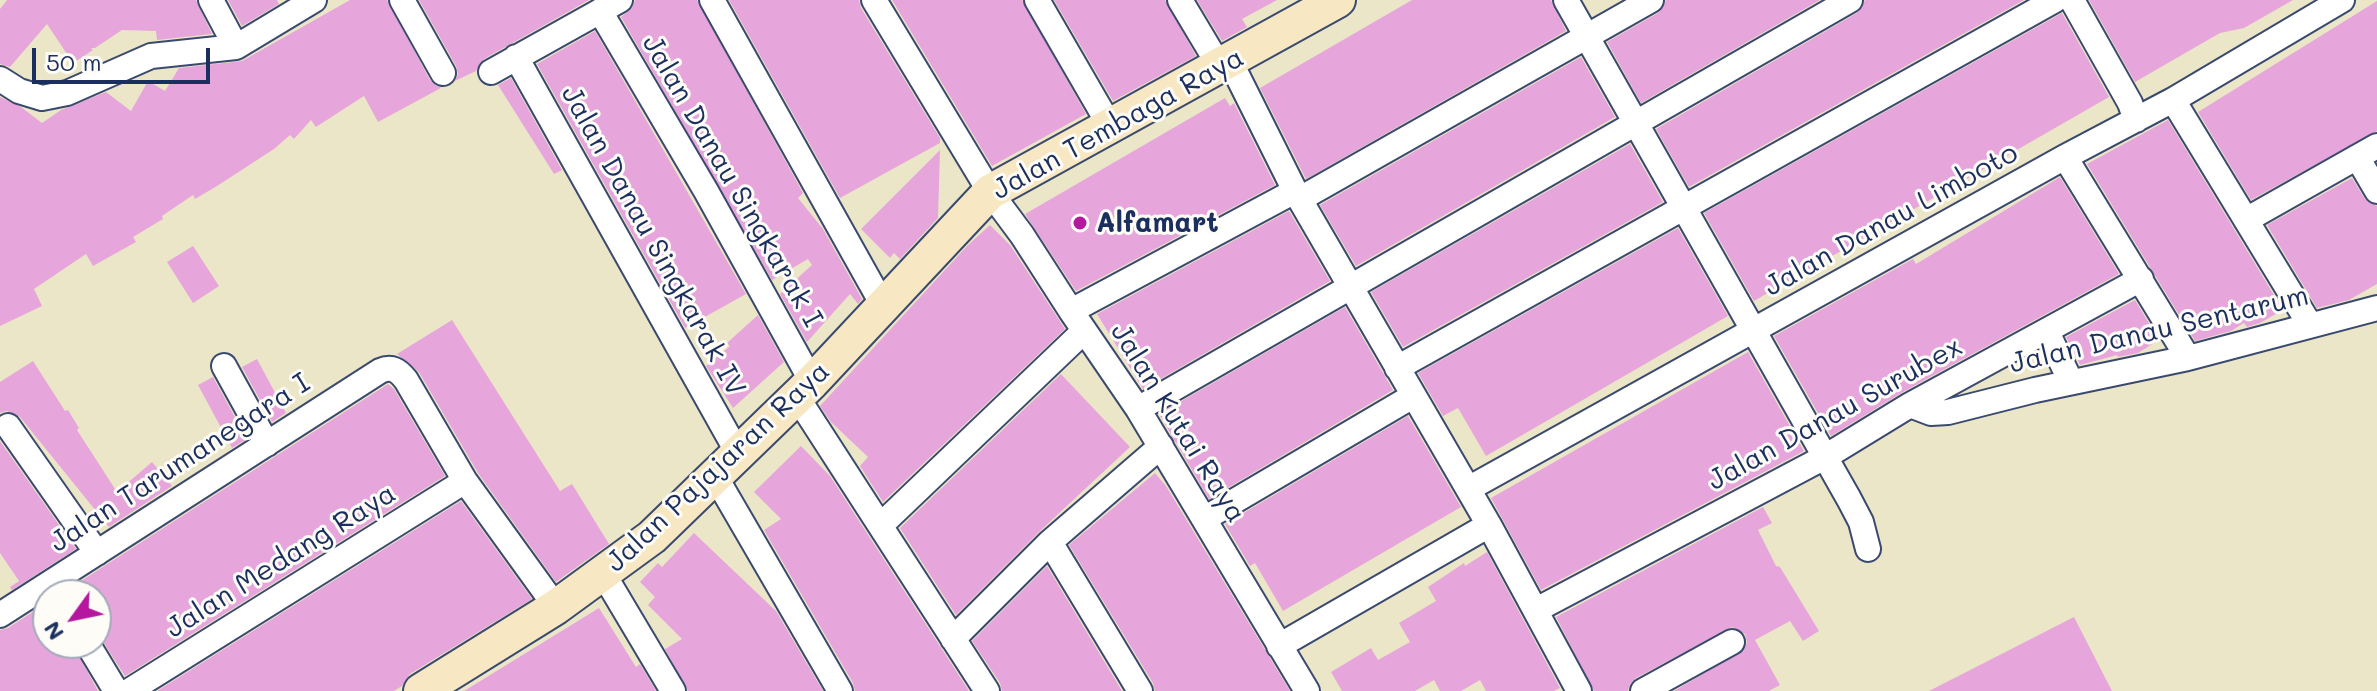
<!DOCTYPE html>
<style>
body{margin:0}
#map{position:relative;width:2377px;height:691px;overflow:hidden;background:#ebe6c8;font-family:Mali,sans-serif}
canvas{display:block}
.north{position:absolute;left:32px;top:579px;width:80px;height:80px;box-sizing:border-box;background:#fdfcf7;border:2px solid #a3aaba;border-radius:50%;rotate:237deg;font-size:22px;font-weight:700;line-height:32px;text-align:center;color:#1b2f5e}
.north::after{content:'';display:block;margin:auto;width:28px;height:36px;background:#b5179e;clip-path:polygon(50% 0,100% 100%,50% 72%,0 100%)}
.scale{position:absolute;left:32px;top:48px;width:178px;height:36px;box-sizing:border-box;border:4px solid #1b2f5e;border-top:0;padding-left:10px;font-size:24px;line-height:28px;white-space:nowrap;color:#1b2f5e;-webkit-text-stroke:6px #fdfcf7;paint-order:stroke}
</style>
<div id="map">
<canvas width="2377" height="691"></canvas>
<div class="north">N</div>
<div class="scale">50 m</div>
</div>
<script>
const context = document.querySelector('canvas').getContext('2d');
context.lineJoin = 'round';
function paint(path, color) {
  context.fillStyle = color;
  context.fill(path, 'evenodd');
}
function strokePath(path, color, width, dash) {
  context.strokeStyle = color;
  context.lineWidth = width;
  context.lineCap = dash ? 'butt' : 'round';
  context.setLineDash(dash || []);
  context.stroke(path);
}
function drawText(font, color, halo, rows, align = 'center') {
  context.font = font + ' Mali,sans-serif';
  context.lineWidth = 6;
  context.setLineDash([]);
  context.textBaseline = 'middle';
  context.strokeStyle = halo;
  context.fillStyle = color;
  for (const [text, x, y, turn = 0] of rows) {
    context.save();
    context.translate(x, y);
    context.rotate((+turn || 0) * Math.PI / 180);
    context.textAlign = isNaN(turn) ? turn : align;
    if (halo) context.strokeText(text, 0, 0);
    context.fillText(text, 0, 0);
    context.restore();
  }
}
const building = new Path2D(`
 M7,0h189l16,34 -55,6 -1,-9 -34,-1 -27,18h-4l2,2 -20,13 -26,-39 -37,43 -10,-3v-55z
 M228,0h49l2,4 -37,22z
 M350,0h37l43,80 11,8 -63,34 -14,-26 -48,31 -5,-7 -17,19 -4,-4 -16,14 -57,37 -22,13 -2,-4 -31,21 1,3 -30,18 3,5 -43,24 -7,-12 -52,35 8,17 -42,20v-229l21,10 21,16 19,-13 45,-18 25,19 17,-30 17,10 14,-23 63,-7z
 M419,0h170l-105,59 -8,12 -21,10 3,-7 -2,-8z
 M635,0h62l106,193 -5,5 25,31 39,70 -4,5 -8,-10 -43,48 -27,-48 32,-29 -4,-6 -36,21 -151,-263 11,-9z
 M729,0h130l2,8 79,130v5l-100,55z
 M892,0h130l64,114 -94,52z
 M1054,0h111l31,56 -83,45z
 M1197,0h80l-35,19 5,8 -25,14z
 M1412,0h139l15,31 -260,148 -46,-91z
 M1666,0h154l-179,103 -34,-61 51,-29z
 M1865,0h159l-335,187 -33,-58 201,-116z
 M2089,0h204l-49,28 -24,5 -85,49z
 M2377,1v130l-126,69 -53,-88z
 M2062,13l47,84 -355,204 -50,-88z
 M595,31l151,263 -61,34 -148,-264z
 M1581,57l34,60 -259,149 -36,-61z
 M511,78l51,92 -8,4 -56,-89z
 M1225,98l5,8 4,-3 41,82 -199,106 -51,-77z
 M2168,120l115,190 -23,13 -13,4 -3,-4 -13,8 -36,10 -108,-177z
 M1630,144l33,58 -260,145 -32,-55z
 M940,150l-2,68 -38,41 -6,-6 -4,5 -29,-29z
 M2060,177l59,97 -216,118 -72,44 -57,-100 139,-77 3,5z
 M2352,178l13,21 12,7v78l-28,16 -32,8 -50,-83z
 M1289,211l41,70 -187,108 -46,-75z
 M990,225l20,20 55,84 -182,173 -23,-36 8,-9 -37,-35 -11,-16 147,-160z
 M1678,228l50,88 -242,140 -28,-48 -15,8 -25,-43z
 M193,246l26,40 -26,17 -26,-41z
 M2135,300l24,40 -21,13 -20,4 -1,-2 -37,10 -14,-28z
 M1345,307l48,83 -184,109 -50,-85z
 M758,315l26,47 -51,46 -27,-42 24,-20 -3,-3z
 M452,320l108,171 12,-7 37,60 -53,38 -78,-109 -59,-101 -22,-18z
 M1748,352l56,99 -263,139 -50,-92z
 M257,359l29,54 -14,9 -30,-55z
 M33,361l32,50 3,-1 11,18 -2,2 40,62 35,-30 20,24 -63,41 -89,-110 -13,-6 -7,2v-31z
 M1061,374l69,73 -90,84 -84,84 -56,-87z
 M213,377l34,62 -15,9 -34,-63z
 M388,384l6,5 51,87 -320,200 -29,-45v-36h-37z
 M1408,416l53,91 -178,104 -28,-48 -5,3 -25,-42z
 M0,441l76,108 -64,41 -2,-3 9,-6 -19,-28z
 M801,446l29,30 139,215h-114l-2,-8 -89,-153 17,-11 -27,-27z
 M1155,473l11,13 124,205h-135l-2,-8 -84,-138z
 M461,501l71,98 -122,75 -8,12 -8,5h-237z
 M1763,507l9,16 -14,7 18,36 4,1 39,64 -16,10 -13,-20 -35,19 25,45 -11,6h-95l70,-41 3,-8 -2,-8 -13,-7 -96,51 -6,6 -2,7h-34l-38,-74z
 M694,533l82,78 47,80h-135l-23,-42 17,-10 -34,-34 7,-8 -15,-15 18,-19 4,4z
 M1487,552l73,136 -6,3h-68l-6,-11 -19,11h-21l-6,-11 -19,11h-73l-11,-19 40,-24 7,12 32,-18 -11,-19 37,-22 -8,-14 36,-24 1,3z
 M1047,566l75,125h-120l-2,-8 -28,-42z
 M48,602v41h24l26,48h-98v-61l8,-2z
 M599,608l37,59 4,-3 16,27h-192z
 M2074,617l38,74h-183z`);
const street = new Path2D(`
 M211,0l25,47
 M402,0l41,73
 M712,0l172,307
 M874,0l116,192 32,43 49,76 67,98 169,282
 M1037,0l73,126
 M1180,0l40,67
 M1566,0l283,499 12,23 7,27
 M2072,0l58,103 6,17
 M600,11l106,180 106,191
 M516,57l223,398
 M1230,61l65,130 194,334 90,166
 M491,72l129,-72
 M0,79l19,12 23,7 25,-5 84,-37 85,-9 78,-47
 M2173,100l137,225
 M2065,157l123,201
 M2357,157l20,34
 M1300,199l351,-199
 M2246,220l131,-74
 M1071,311l224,-120
 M2047,332l24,50
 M224,366l43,78
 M1397,368l658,-368
 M797,397l190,294
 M1910,405l21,8 17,-1 87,-22 153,-32 189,-50
 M1138,409l712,-409
 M8,426l89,127
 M715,476l125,215
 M1468,489l597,-332 108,-57 169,-100
 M1204,519l209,-123
 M881,525l203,-194
 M1050,542l90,149
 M604,575l69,116
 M1536,610l289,-153 85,-52 231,-126
 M0,615l380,-244c12,-5 18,-1 26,9l59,101 91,126
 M953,639l97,-97 111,-96
 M87,643l29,48
 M1279,646l210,-121
 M129,691l336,-210
 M1643,691l89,-49`);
const secondary = new Path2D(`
 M421,691l135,-84 96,-70 160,-155 178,-190 348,-192`);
const markers = [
 [1080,223,8,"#b5179e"]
];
const streetNames = [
 ["Jalan Tembaga Raya",1118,124,-29],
 ["Jalan Danau Singkarak I",732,181,60],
 ["Jalan Danau Limboto",1891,220,-29],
 ["Jalan Danau Singkarak IV",653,241,61],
 ["Jalan Danau Sentarum",2159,330,-13],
 ["Jalan Danau Surubex",1835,414,-29],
 ["Jalan Kutai Raya",1178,423,58],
 ["Jalan Tarumanegara I",180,463,-33],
 ["Jalan Pajajaran Raya",718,467,-43],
 ["Jalan Medang Raya",281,561,-32]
];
const poiNames = [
 ["Alfamart",1096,223]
];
paint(building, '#e7a6db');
strokePath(street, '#3a4a6e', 28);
strokePath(secondary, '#3a4a6e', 38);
strokePath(street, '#fff', 24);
strokePath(secondary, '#f7e8c3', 34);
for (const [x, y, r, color] of markers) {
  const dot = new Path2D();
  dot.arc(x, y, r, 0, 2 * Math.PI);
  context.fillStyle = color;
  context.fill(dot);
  strokePath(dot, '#fdfcf7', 3);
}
drawText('28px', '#1b2f5e', '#fdfcf7', streetNames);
drawText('bold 28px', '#1b2f5e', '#fdfcf7', poiNames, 'left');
</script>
